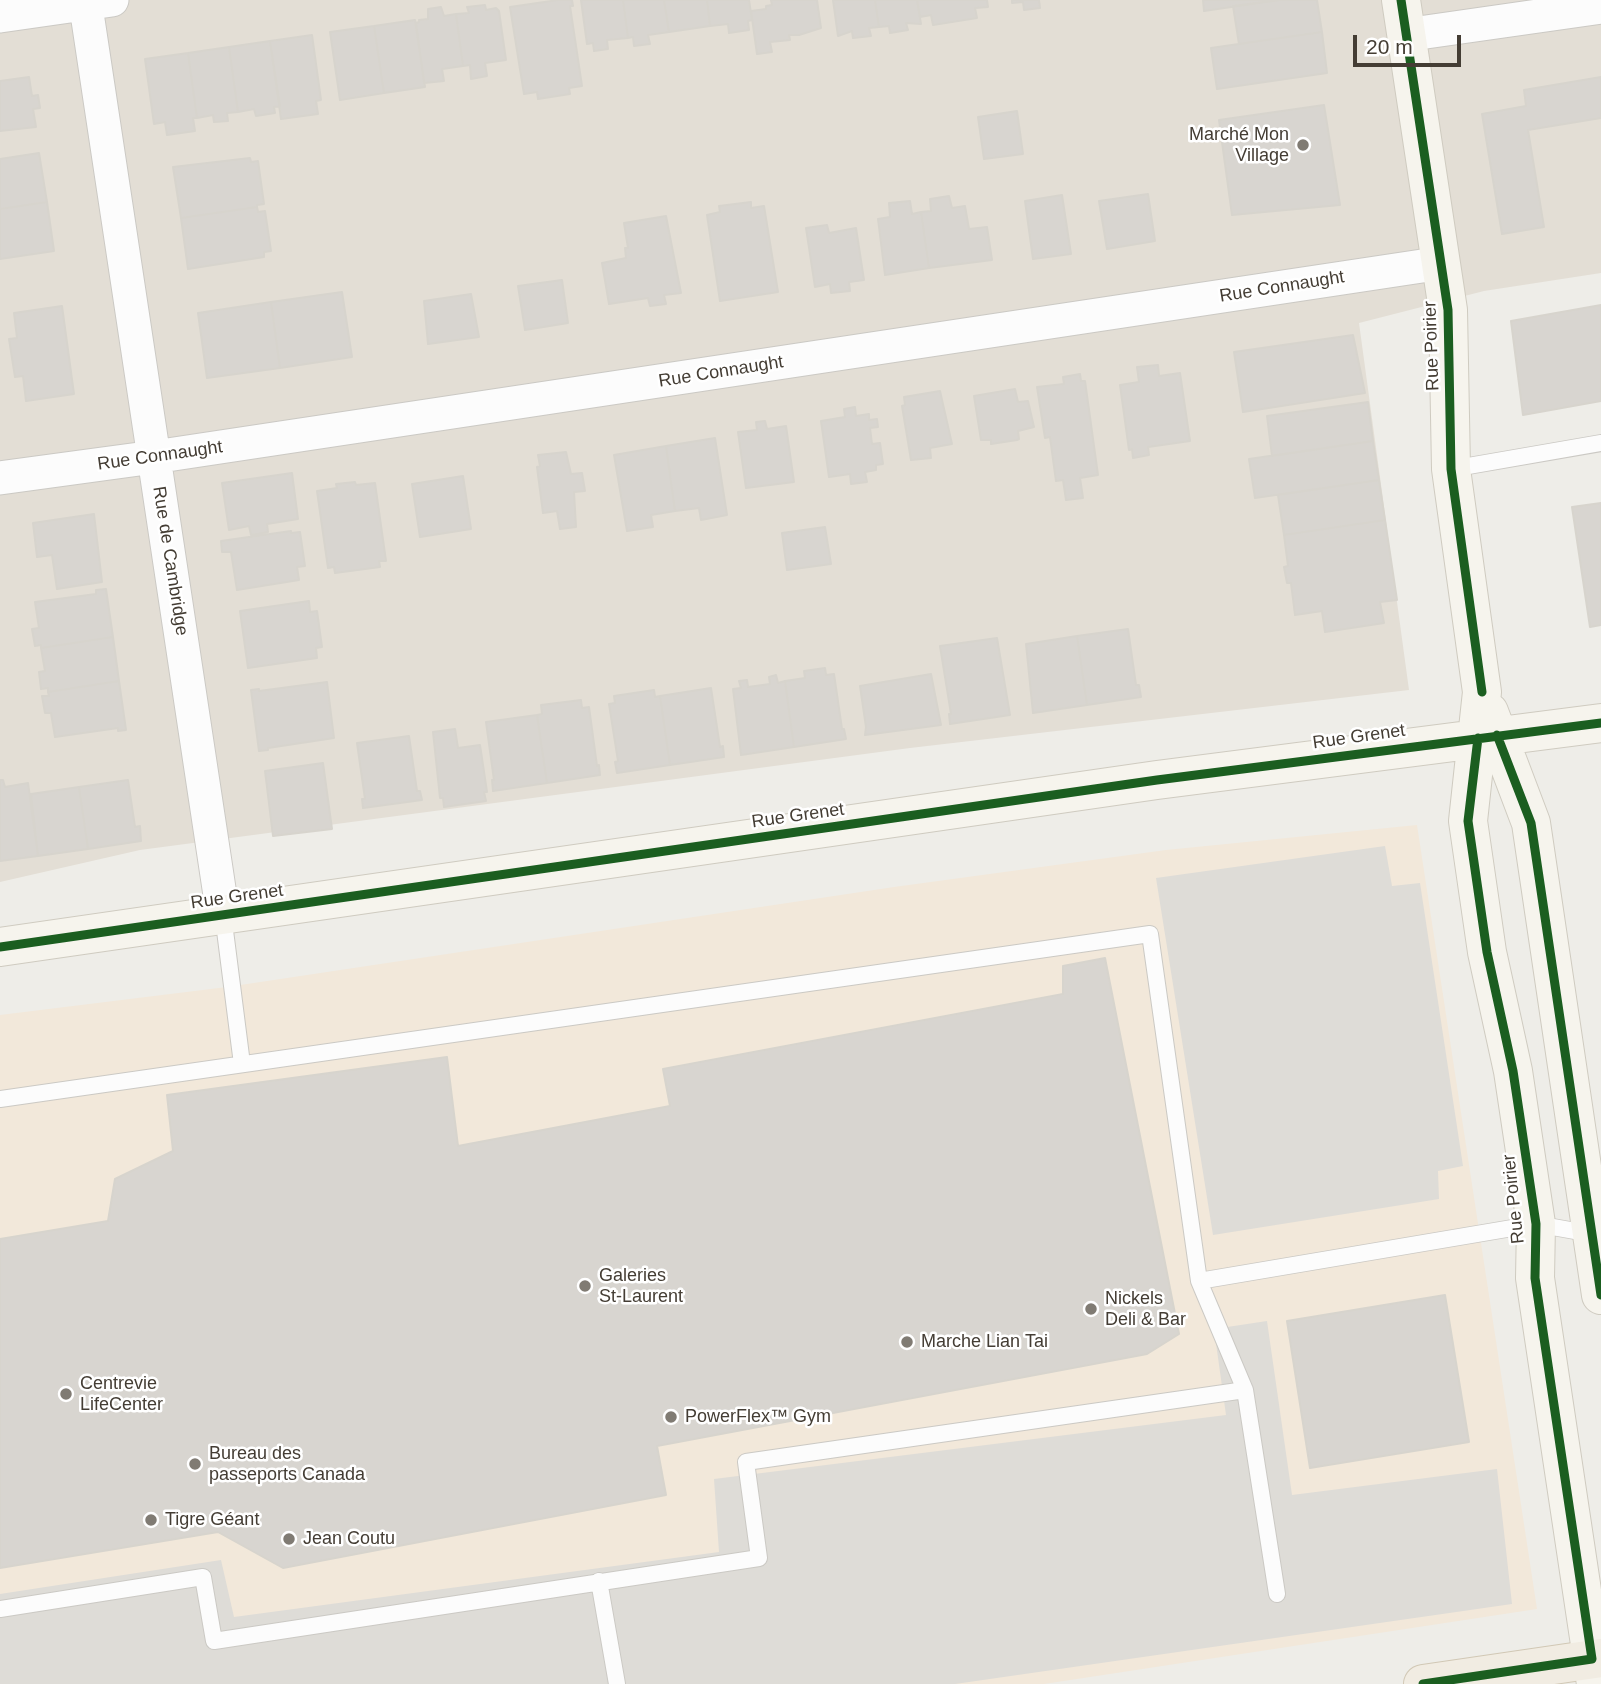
<!DOCTYPE html>
<meta charset="utf-8">
<style>
body{margin:0}
#map{position:relative;width:1601px;height:1684px;overflow:hidden;background:#eeede8;font-family:Helvetica,sans-serif}
canvas{display:block}
.scale{position:absolute;left:1353px;top:35px;width:108px;height:32px;box-sizing:border-box;border:4px solid #443d34;border-top:0;padding-left:9px;font-size:21px;line-height:24px;white-space:nowrap;color:#443d34;-webkit-text-stroke:5px #fff;paint-order:stroke}
</style>
<div id="map">
<canvas width="1601" height="1684"></canvas>
<div class="scale">20 m</div>
</div>
<script>
const context = document.querySelector('canvas').getContext('2d');
context.lineJoin = 'round';
function paint(path, color) {
  context.fillStyle = color;
  context.fill(path, 'evenodd');
}
function strokePath(path, color, width, dash) {
  context.strokeStyle = color;
  context.lineWidth = width;
  context.lineCap = dash ? 'butt' : 'round';
  context.setLineDash(dash || []);
  context.stroke(path);
}
function drawText(font, color, halo, rows, align = 'center') {
  context.font = font + ' Helvetica,sans-serif';
  context.lineWidth = 5;
  context.setLineDash([]);
  context.textBaseline = 'middle';
  context.strokeStyle = halo;
  context.fillStyle = color;
  for (const [text, x, y, turn = 0] of rows) {
    context.save();
    context.translate(x, y);
    context.rotate((+turn || 0) * Math.PI / 180);
    context.textAlign = isNaN(turn) ? turn : align;
    if (halo) context.strokeText(text, 0, 0);
    context.fillText(text, 0, 0);
    context.restore();
  }
}
const residential = new Path2D(`
 M0,0h1601v273l-117,18 -125,32 50,367 -499,58 -770,102 -140,32z`);
const commercial = new Path2D(`
 M1417,825l120,784 -493,75h-1044v-669l227,-28 667,-100 272,-37z`);
const parking = new Path2D(`
 M1385,846l7,40 28,-3 43,283 -25,5 1,28 -226,36 -57,-357z
 M1267,1321l25,174 205,-26 15,135 -557,80h-955v-90l221,-34 13,57 485,-65 -5,-73 512,-64 -12,-86z`);
const building = new Path2D(`
 M558,0h14l1,6h-3l12,80 -13,2 1,6 -32,5 -1,-7 -13,2 -14,-87z
 M581,0h42l5,38 -21,2 1,9 -14,2 -1,-8 -6,1z
 M623,0h41l5,32 -21,3 2,9 -16,2 -1,-9 -5,1z
 M664,0h43l3,26 -41,6z
 M707,0h42l3,20 -4,1 1,9 -20,3 -1,-9 -18,2z
 M771,0h46l4,28 -22,7h-10l1,5 -20,2 2,10 -15,2 -6,-43 15,-2v-3l6,-1z
 M833,0h42l4,27 -10,1 2,8 -18,2 -1,-7 -14,5z
 M875,0h42l4,24 -15,-1 2,7 -18,3 -1,-7 -10,1z
 M917,0h70l1,7 -13,1 2,10 -44,7 -2,-10 -11,2z
 M1012,0h27l1,8 -16,2 -1,-8 -11,1z
 M1203,0h76l-75,11z
 M1279,0h38l5,32 -83,12 -6,-38z
 M485,5l1,5 10,-2 3,3 7,49 -21,3 2,13 -16,3 -1,-14 -7,1 -7,-52 13,-1 -2,-6z
 M441,7l3,9 12,-2 7,52 -21,3 2,12 -20,2 -8,-60 3,-1v-2l9,-1v-10z
 M415,20l10,67 -41,6 -10,-67z
 M374,26l10,67 -44,7 -10,-68z
 M1322,32l5,41 -110,16 -6,-41z
 M312,35l9,65 -5,1 2,13 -37,5 -11,-78z
 M270,41l10,65 -6,1 1,6 -19,3 -2,-7 -16,3 -9,-65z
 M229,47l9,65 -11,1 1,8 -14,1 -1,-7 -16,3 -9,-65z
 M188,53l9,65h-4l2,13 -28,4 -2,-13 -11,2 -9,-65z
 M29,77l3,19 6,-1 2,13 -7,1 3,18 -36,4v-50z
 M1601,77v41l-73,12 16,97 -42,7 -20,-120 44,-8 -2,-16z
 M1324,105l16,100 -108,10 -13,-95z
 M1017,111l6,43 -39,5 -6,-42z
 M39,153l8,49 -47,7v-50z
 M250,158l1,4 7,-1 6,43 -7,1v2l-76,11 -8,-51z
 M1148,194l7,47 -48,8 -8,-48z
 M1062,195l9,59 -38,5 -8,-58z
 M949,196l3,12 13,-2 4,23 18,-2 5,33 -63,8 -8,-56 10,-1 -1,-12z
 M910,201l2,13 9,-2 8,56 -44,7 -7,-56 12,-2 -1,-14z
 M47,202l7,49 -54,8v-50z
 M751,202v6l13,-2 14,86 -58,9 -13,-86 13,-3 -1,-6z
 M257,207l1,5 7,-1 6,40 -7,1v5l-76,12 -7,-51z
 M666,216l15,77 -17,2 2,9 -16,2 -2,-8 -39,6 -7,-41 24,-5 -1,-10h3l-4,-25z
 M827,225l2,8 27,-5 8,52 -15,2 1,9 -19,2 -1,-9 -15,3 -9,-59z
 M562,280l6,43 -43,7 -7,-44z
 M342,292l10,65 -72,11 -9,-66z
 M471,294l8,43 -51,7 -4,-43z
 M271,302l9,66 -73,10 -9,-65z
 M1601,305v96l-78,14 -12,-94z
 M62,306l12,88 -48,7 -3,-25 -8,1 -6,-38 8,-1 -3,-25z
 M1353,335l12,58 -122,19 -9,-60z
 M1158,365l1,11 21,-3 10,68 -42,6 1,8 -16,3 -1,-9 -3,1 -9,-65 19,-3 -2,-15z
 M1080,374l1,7h4l13,94 -18,3 3,20 -17,2 -3,-20 -7,1 -6,-44 -5,1 -8,-51 27,-3 -1,-7z
 M1015,389l3,13 10,-1 6,26 -16,4 1,8 -2,1 -26,4v-4h-10l-7,-44z
 M940,391l12,53 -22,4 1,10 -20,2 -9,-54 3,-1 -1,-8z
 M1368,402l5,39 -101,15 -5,-40z
 M855,407l1,9 13,-2v6l8,-1 1,8 -8,1 2,16 8,-1 3,21 -7,1v5l-11,2 2,10 -16,2 -1,-10 -21,3 -8,-56 24,-4 -1,-8z
 M765,421l2,8 19,-3 8,56 -48,6 -8,-56 19,-2 -1,-8z
 M715,438l12,77 -26,5 -2,-12 -24,3 -9,-65z
 M1373,441l6,39 -124,18 -6,-39z
 M666,446l9,65 -24,4 2,12 -26,4 -13,-76z
 M566,452l5,22 11,-1 3,18 -11,1 2,35 -16,2 -3,-18 -14,2 -6,-46 3,-1 -2,-11z
 M292,473l6,46 -31,5 1,8 -17,3 -2,-9 -20,4 -7,-47z
 M463,476l8,53 -51,8 -8,-53z
 M1379,480l6,40 -101,15 -6,-40z
 M355,482l1,3 19,-2 11,78h-7l1,6 -45,6 -1,-6 -6,1 -11,-77 20,-3 -1,-4z
 M1601,503v122l-11,2 -18,-120z
 M94,514l8,68 -45,7 -5,-34 -15,2 -4,-34z
 M1385,520l12,80 -17,2 4,21 -59,9 -3,-21 -27,4 -4,-32h-4l-3,-16 4,-1 -4,-31z
 M825,527l6,37 -44,6 -5,-37z
 M291,531v2l9,-1 5,34 -8,1 2,13 -62,10 -6,-38h-9l-1,-11z
 M106,589l7,48 -72,11v-3l-6,1 -3,-17 7,-1 -4,-26 61,-8v-4z
 M309,601l1,11 7,-1 5,36 -6,1 1,10 -69,10 -8,-57z
 M1128,629l8,56h3l2,12 -54,8 -10,-69z
 M1077,636l10,69 -54,8 -7,-69z
 M113,637l6,44 -71,11v-4l-7,1 -2,-17 6,-1 -4,-23z
 M997,638l13,77 -60,9 -1,-10h2l-11,-68z
 M825,668l1,7 8,-1 8,55h2l2,10 -52,8 -9,-66 20,-3 -1,-7z
 M931,674l10,51 -76,10 1,-8 -6,-41z
 M776,675l2,8 7,-2 9,66 -53,8 -8,-66 8,-1 -2,-7 8,-1 1,7 22,-3 -1,-7z
 M119,681l7,49 -8,1v-3l-63,9 -4,-24h-6l-3,-17h7l-1,-4z
 M327,682l7,56 -66,10v2l-9,1 -8,-61 8,-1v2z
 M711,688l9,59 3,-1 1,11 -54,8 -10,-69z
 M654,690l1,7 5,-1 10,69 -53,8 -2,-11 3,-1 -9,-57 6,-1 -1,-7z
 M581,700l1,8 7,-1 8,59 2,-1 1,10 -53,8 -10,-68 5,-1 -1,-9z
 M537,715l10,68 -54,8 -1,-11h2l-8,-58z
 M455,729l3,19 22,-3 7,47h-3l2,9 -42,6 -1,-9h-3l-7,-66z
 M409,736l8,55h3l2,9 -59,8 -1,-9h3l-8,-56z
 M323,763l9,66 -59,7 -8,-65z
 M0,780h3l2,7 23,-4 10,73 -38,5z
 M128,780l7,47 5,-1 1,15 -53,8 -9,-62z
 M79,787l9,62 -50,7 -7,-62z
 M1105,958l74,376 -32,20 -490,92 9,49 -383,73 -65,-36 -218,36v-329l108,-18 7,-42 58,-28 -6,-56 280,-38 11,89 212,-40 -7,-37 400,-75v-28z
 M1445,1295l24,147 -159,26 -23,-147z`);
const lane = new Path2D(`
 M1451,469l150,-26
 M223,915l19,149
 M0,1099l1150,-165 49,347 46,109 -499,72 13,96 -545,83 -11,-64 -203,32
 M1199,1281l337,-57 56,10
 M1245,1390l32,204
 M599,1581l18,103`);
const street = new Path2D(`
 M85,0l138,915
 M0,16l112,-16
 M1405,35l196,-28
 M0,478l154,-21 1288,-194`);
const secondary = new Path2D(`
 M1401,0l47,310 3,159 31,223 -14,129 19,131 26,119 23,153 -1,54 61,406
 M1489,712l42,111 70,472
 M0,947l1157,-167 444,-57`);
const primary = new Path2D(`
 M1423,1684l178,-26`);
const cycleway = new Path2D(`
 M1401,0l47,310 3,159 31,223
 M1497,735l34,88 70,472
 M0,947l1157,-167 444,-57
 M1423,1684l169,-25 -57,-381 1,-54 -23,-153 -26,-119 -19,-131 10,-83`);
const markers = [
 [1303,145,7,"#807b73"],
 [585,1286,7,"#807b73"],
 [1091,1309,7,"#807b73"],
 [907,1342,7,"#807b73"],
 [66,1394,7,"#807b73"],
 [671,1417,7,"#807b73"],
 [195,1464,7,"#807b73"],
 [151,1520,7,"#807b73"],
 [289,1539,7,"#807b73"]
];
const poiNames = [
 ["Marché Mon",1289,135,"right"],
 ["Village",1289,156,"right"],
 ["Galeries",599,1276],
 ["St-Laurent",599,1297],
 ["Nickels",1105,1299],
 ["Deli & Bar",1105,1320],
 ["Marche Lian Tai",921,1342],
 ["Centrevie",80,1384],
 ["LifeCenter",80,1405],
 ["PowerFlex™ Gym",685,1417],
 ["Bureau des",209,1454],
 ["passeports Canada",209,1475],
 ["Tigre Géant",165,1520],
 ["Jean Coutu",303,1539]
];
const streetNames = [
 ["Rue Connaught",1282,287,-9],
 ["Rue Poirier",1432,346,-92],
 ["Rue Connaught",721,372,-9],
 ["Rue Connaught",160,456,-8],
 ["Rue de Cambridge",170,561,81],
 ["Rue Grenet",1359,737,-8],
 ["Rue Grenet",798,816,-8],
 ["Rue Grenet",237,897,-8],
 ["Rue Poirier",1514,1199,-96]
];
paint(residential, '#e3ded5');
paint(commercial, '#f2e8da');
paint(parking, '#dedcd7');
paint(building, '#d8d5d0');
strokePath(building, '#d7d4cd', 2);
strokePath(lane, '#cbc9c4', 18);
strokePath(street, '#cbc9c4', 35);
strokePath(secondary, '#cfcbc0', 40);
strokePath(primary, '#d1c8b5', 40);
strokePath(lane, '#fcfcfc', 16);
strokePath(street, '#fcfcfc', 33);
strokePath(secondary, '#f6f4ed', 38);
strokePath(primary, '#f1ece2', 38);
strokePath(cycleway, '#1b5e20', 9);
for (const [x, y, r, color] of markers) {
  const dot = new Path2D();
  dot.arc(x, y, r, 0, 2 * Math.PI);
  context.fillStyle = color;
  context.fill(dot);
  strokePath(dot, '#fff', 2.5);
}
drawText('18px', '#443d34', '#fff', poiNames, 'left');
drawText('18px', '#443d34', '#fff', streetNames);
</script>
